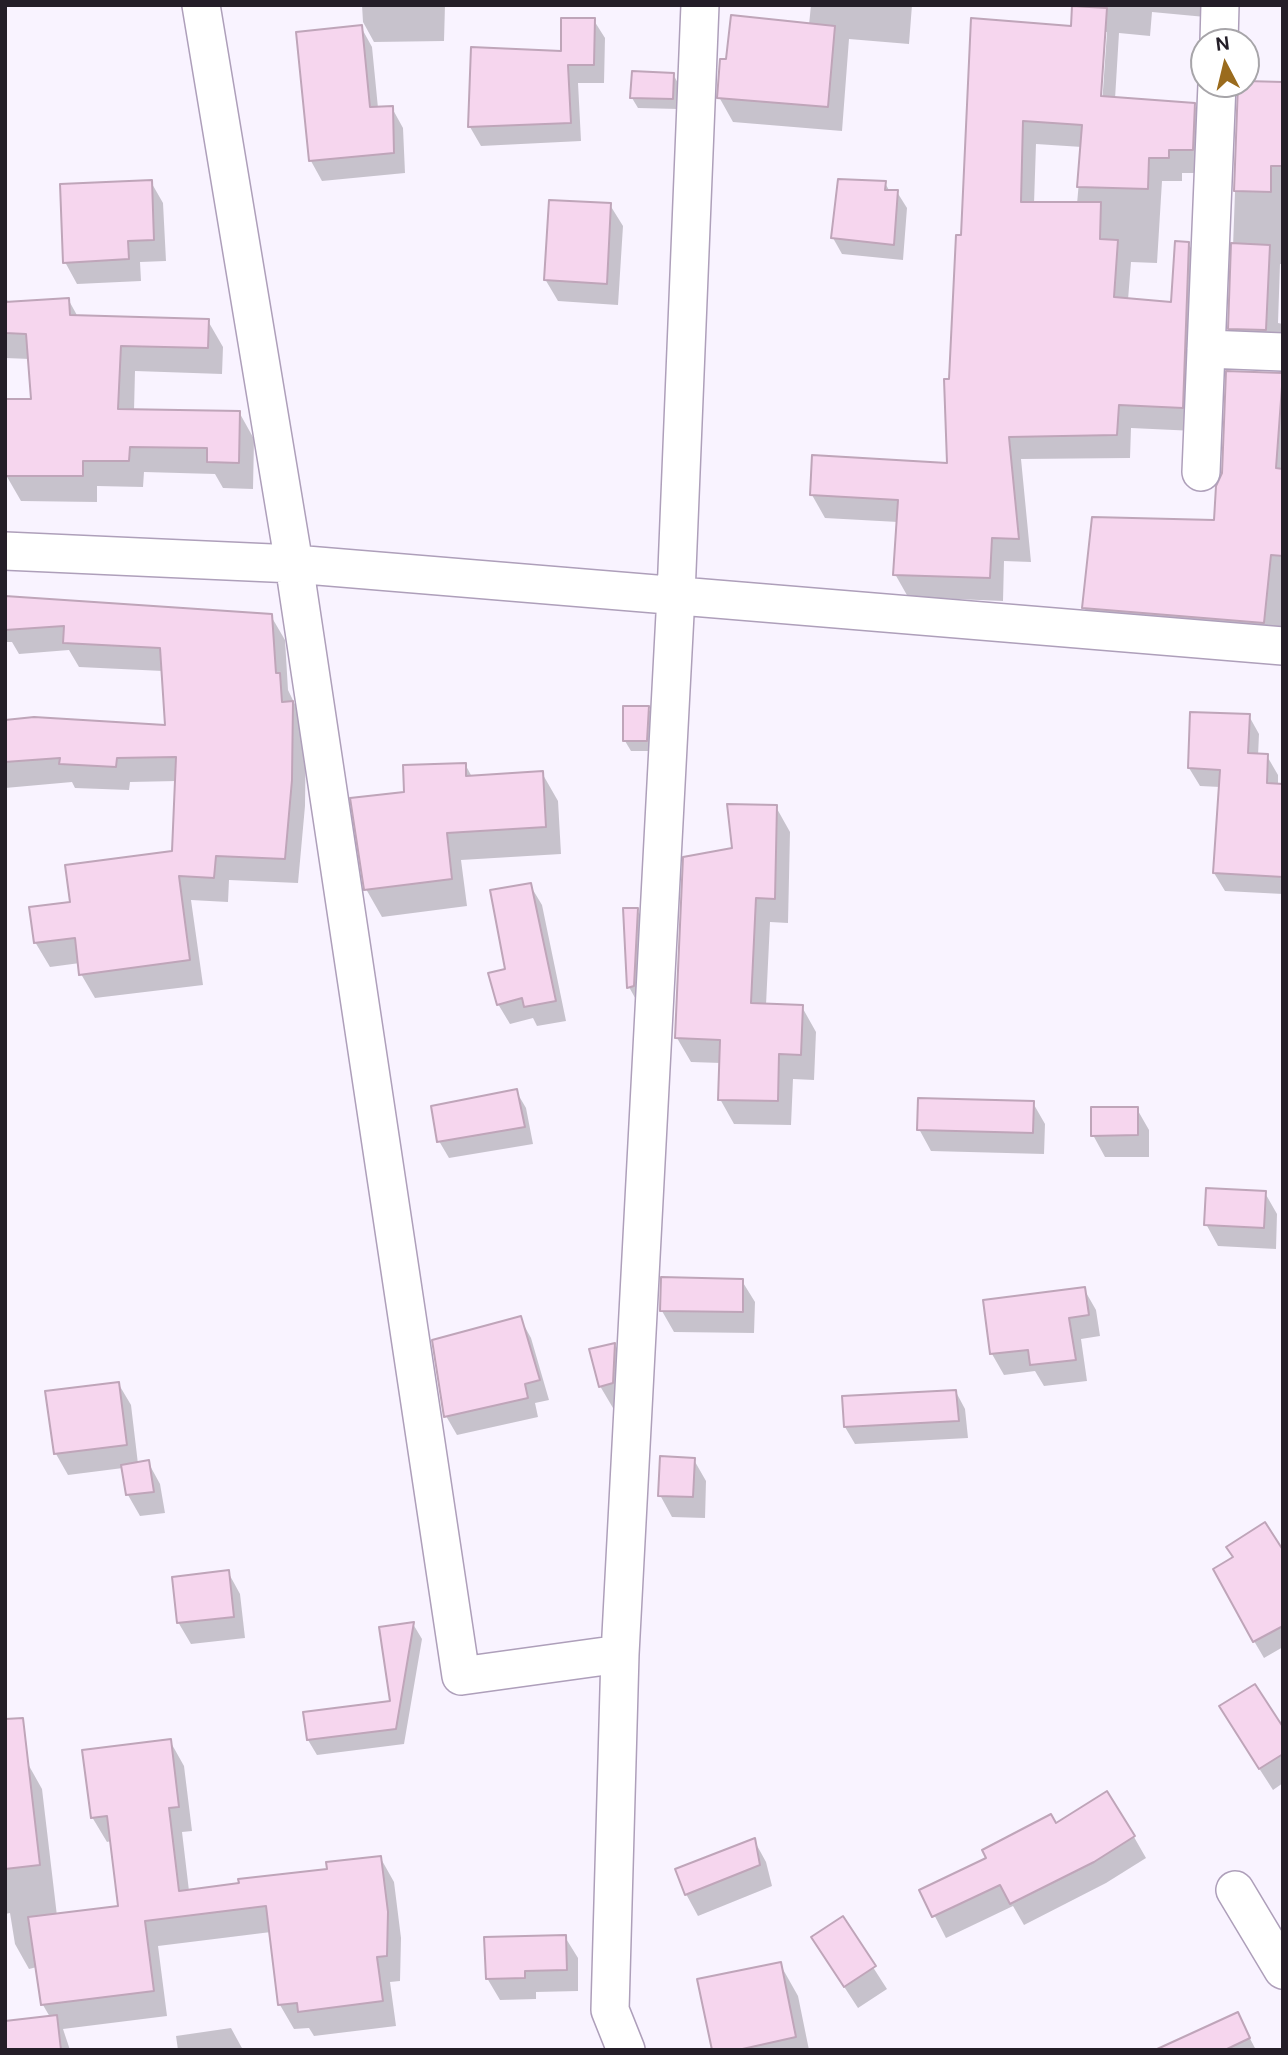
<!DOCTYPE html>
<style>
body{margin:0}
#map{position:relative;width:1288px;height:2055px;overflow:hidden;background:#f9f3ff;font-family:"DM Sans",sans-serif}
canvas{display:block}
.frame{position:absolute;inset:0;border:7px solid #241e28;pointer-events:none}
.north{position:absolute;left:1190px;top:28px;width:70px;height:70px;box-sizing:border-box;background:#fff;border:2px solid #a7a5a9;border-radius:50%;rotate:353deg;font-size:19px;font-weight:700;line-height:28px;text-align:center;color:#241e28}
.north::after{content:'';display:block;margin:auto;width:24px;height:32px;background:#9a6b1d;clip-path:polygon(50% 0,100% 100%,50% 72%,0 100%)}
</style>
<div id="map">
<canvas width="1288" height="2055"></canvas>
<div class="frame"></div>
<div class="north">N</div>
</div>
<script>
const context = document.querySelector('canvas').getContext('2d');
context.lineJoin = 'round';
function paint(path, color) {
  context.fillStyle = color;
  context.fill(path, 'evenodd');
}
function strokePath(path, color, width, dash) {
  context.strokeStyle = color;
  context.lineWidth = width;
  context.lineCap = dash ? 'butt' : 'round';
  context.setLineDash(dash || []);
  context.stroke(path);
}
const shadow = new Path2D(`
 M362,5h83l-1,36 -70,1 -11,-20z
 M811,5h101l-3,39 -60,-5 -7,92 -109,-9 -14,-25 9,-36 81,-36z
 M1087,5h130l-1,13 -64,-6 -2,24 -31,-3 -4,66 79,6 14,23 -2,45h-24v8h-20l-5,82 -26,-1 -3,38 44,4 16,-61 14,24 -7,164 -64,-3 -1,30 -109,1 10,103 -27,-1 -1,40 -95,-4 -13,-23 3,-52 -73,-4 -13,-23 137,-30 2,-85 12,-143 9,-217 100,8 17,-19zM1104,32h3l-5,73h-4zM1036,144l46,3 -5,57h-43z
 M593,19l12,19 -1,45h-26l3,58 -100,5 -11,-19 92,-74z
 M361,27l11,20 6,61h14l11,20 2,45 -83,8 -11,-20z
 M673,74l6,11 -1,24 -40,-1 -6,-10z
 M1246,83h37v181h-3l-2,59 5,1v27l-42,-3 -11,-20 9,-244z
 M151,182l12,21 3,58 -26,1 1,19 -64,3 -12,-22z
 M885,183l5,9h7l10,16 -4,52 -61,-6 -9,-16z
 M610,205l13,21 -5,79 -60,-4 -13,-22z
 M5,298l5,5 58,-4 10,18 130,4 15,26 -1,27 -87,-3 -1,40 105,1 15,27 -1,50 -30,-1 -8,-14 -71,-2 -1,15 -46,-1v16l-76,-1 -15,-26 27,-75 -3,-41 -25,-1z
 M1283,375v268l-188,-16 -11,-20 131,-85z
 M5,597l266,19 14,24 3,50 18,37 -1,79 -7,77 -69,-3 -1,22 -37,-2 12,85 -108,13 -14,-24 -1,-11 -30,4 -15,-25 37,-38 101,-51 4,-72 -47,1 -1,8 -54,-2 -3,-6 -67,6v-66l162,5 -4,-56 -84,-4 -10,-17 -50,4 -7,-12h-7z
 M648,708l6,10 -2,33h-21l-6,-10z
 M1249,716l10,18 -1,22h9l11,19v10l5,1v108l-58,-3 -11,-18 6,-86 -20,-1 -11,-18z
 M465,764l7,13 70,-4 16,28 3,53 -100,6 6,46 -85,11 -16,-28 40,-96z
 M776,807l14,25 -2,91 -18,-1 -4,83 36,2 14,25 -2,48 -21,-1 -2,46 -57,-1 -14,-25 1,-36 -30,-1 -14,-24 57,-188z
 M530,885l12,20 24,116 -29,5 -4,-8 -23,6 -12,-20z
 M637,910l11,18 -9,77 -10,-18z
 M516,1091l10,17 7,36 -84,14 -10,-17z
 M1033,1103l12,21 -1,30 -113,-3 -12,-22z
 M1137,1109l12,21v27h-44l-12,-22z
 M1265,1193l12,21 -1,35 -58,-3 -12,-22z
 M742,1281l13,21 -1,31 -80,-1 -12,-21z
 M1084,1289l12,21 4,26 -19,3 6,42 -43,5 -9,-15 -31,4 -12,-21z
 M520,1318l11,20 18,62 -14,3 3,14 -81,18 -11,-19z
 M615,1345l12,21 -2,39 -12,3 -13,-22z
 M118,1383l13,22 7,59 10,-2 12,22 5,29 -25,3 -12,-21 -5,-27 -55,7 -12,-21z
 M956,1392l9,17 3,29 -113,6 -10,-17z
 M694,1460l12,21 -1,37 -33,-1 -12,-22z
 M1283,1564v83l-19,11 -10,-17z
 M228,1572l12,22 5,44 -54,6 -13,-22z
 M413,1624l9,15 -18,105 -87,11 -9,-15 84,-38z
 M1233,1728l50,2v53l-10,7z
 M170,1741l14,25 8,65 -10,1 7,59 140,-20 51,-14 14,25 7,56 -1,43 -10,1 6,44 -82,10 -5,-8 -15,1 -14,-24 -9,-73 -113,14 9,70 -104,13 7,21h-65l45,-33 -7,-12 -6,-38 -8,2 -14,-25 -5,-31 -5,1v-147l23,-3 14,25 15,127 63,-8 -9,-67 -4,1 -15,-25z
 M1056,1825l78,12 12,21 -40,25 -82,42 -11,-19 -67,32 -24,-47z
 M754,1840l12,22 6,24 -74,30 -12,-22z
 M842,1919l45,70 -29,19 -32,-49z
 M565,1937l13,21v33l-42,1v7l-36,1 -13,-22z
 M780,1964l18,32 11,54h-95z
 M1237,2014l19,36h-84z
 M231,2028l12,22h-65l-2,-14z`);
const building = new Path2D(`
 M1072,6l35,2 -6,88 94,7 -2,47h-24v8h-20l-1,31 -71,-2 5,-62 -59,-4 -2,81h80l-1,37 18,1 -4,57 57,5 4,-61 14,1 -6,166 -64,-3 -2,30 -108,2 10,102 -27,-1 -2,40 -97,-3 5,-75 -88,-5 2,-40 135,8 -3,-84h5l7,-144h5l10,-217 100,8z
 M731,15l104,11 -7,81 -111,-9 3,-39h6z
 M561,18h34l-1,47h-26l3,58 -103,4 3,-80 90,4z
 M362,25l8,82 23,-1 1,47 -85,8 -13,-129z
 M632,71l42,2 -1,26 -43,-1z
 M1246,81l37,1v84h-12v26l-37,-1 4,-107h8z
 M838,179l48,2 -1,9h13l-4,55 -63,-7z
 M152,180l2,60 -26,1 1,18 -66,4 -3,-79z
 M549,200l62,3 -4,81 -63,-4z
 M1231,243l39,2 -4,85 -38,-1z
 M69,298l1,17 139,4 -1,29 -87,-2 -3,63 122,2 -1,52 -32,-1v-14l-77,-1 -1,14h-46v15h-78v-77h26l-5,-65 -21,-1v-31z
 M1226,371l57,2 -7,95 7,1v87l-12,-1 -7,68 -182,-15 10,-91 122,3 2,-34 6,-13z
 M5,596l267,18 4,59h4l2,29 11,-1 -1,79 -7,79 -69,-3 -2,22 -35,-2 11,84 -111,15 -4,-37 -41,5 -5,-36 41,-5 -5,-37 107,-14 4,-94 -59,1 -1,9 -57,-3 1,-6 -55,4v-42l29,-3 131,8 -5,-77 -97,-5 1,-17 -59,4z
 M623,706h26l-2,35h-24z
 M1190,712l60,2 -2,39 20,1 -1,29 16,1v93l-70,-4 7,-103 -32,-2z
 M466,763v13l77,-5 3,56 -99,6 5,46 -88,11 -14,-92 54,-6 -1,-27z
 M727,804l50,1 -2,94 -19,-1 -5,105 52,2 -2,50 -22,-1 -1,47 -60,-1 2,-60 -45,-2 8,-181 49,-9z
 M531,883l25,118 -32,6 -2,-9 -25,7 -9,-32 17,-4 -15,-79z
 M623,908h15l-4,78 -7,2z
 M517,1089l8,38 -88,15 -6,-36z
 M918,1098l116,3 -1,32 -116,-3z
 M1091,1107h47v28l-47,1z
 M1206,1188l60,3 -2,37 -60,-3z
 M661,1277l82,2v33l-83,-1z
 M1085,1287l4,28 -20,3 7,42 -46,5 -2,-15 -38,4 -7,-54z
 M521,1316l19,64 -15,4 3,14 -84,19 -12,-77z
 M615,1343l-2,40 -14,4 -10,-38z
 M119,1382l8,63 -73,9 -9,-63z
 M956,1390l3,31 -115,6 -2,-31z
 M660,1456l35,2 -2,39 -35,-1z
 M149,1460l5,32 -28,3 -5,-30z
 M1265,1522l18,28v76l-30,16 -40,-73 20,-12 -7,-10z
 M229,1570l5,47 -57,6 -5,-46z
 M414,1622l-18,107 -89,11 -4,-28 87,-11 -11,-74z
 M1255,1684l28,43v27l-24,15 -40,-63z
 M23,1718l17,147 -35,4v-150z
 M171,1739l8,68 -10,1 10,83 60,-8 -1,-4 89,-10 -1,-7 55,-6 7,56 -1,44 -10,1 6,44 -85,11 -1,-9 -19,2 -12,-99 -121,15 9,70 -113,14 -13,-88 90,-11 -11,-90 -16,2 -9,-68z
 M1107,1791l28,45 -41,26 -84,42 -10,-19 -68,32 -13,-27 67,-32 -4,-8 69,-36 5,9z
 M755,1838l5,27 -75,30 -10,-26z
 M843,1916l33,50 -32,21 -33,-50z
 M566,1935l1,35 -42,1v7l-39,1 -2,-42z
 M781,1962l15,75 -58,13h-26l-15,-71z
 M1238,2012l12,26 -25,12h-70z
 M57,2015l4,35h-56v-29z`);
const street = new Path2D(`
 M201,5l93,559 167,1112 159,-22
 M1219,42l1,-37
 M1206,349l77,3
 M1201,472l16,-388
 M5,551l289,13 989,82
 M1235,1890l48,80
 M626,2050l-16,-40 10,-356 56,-1059 24,-590`);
paint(shadow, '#0003');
paint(building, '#f6d6ee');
strokePath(building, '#bfa5b9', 2);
strokePath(street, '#ae9fba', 40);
strokePath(street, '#fff', 37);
</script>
